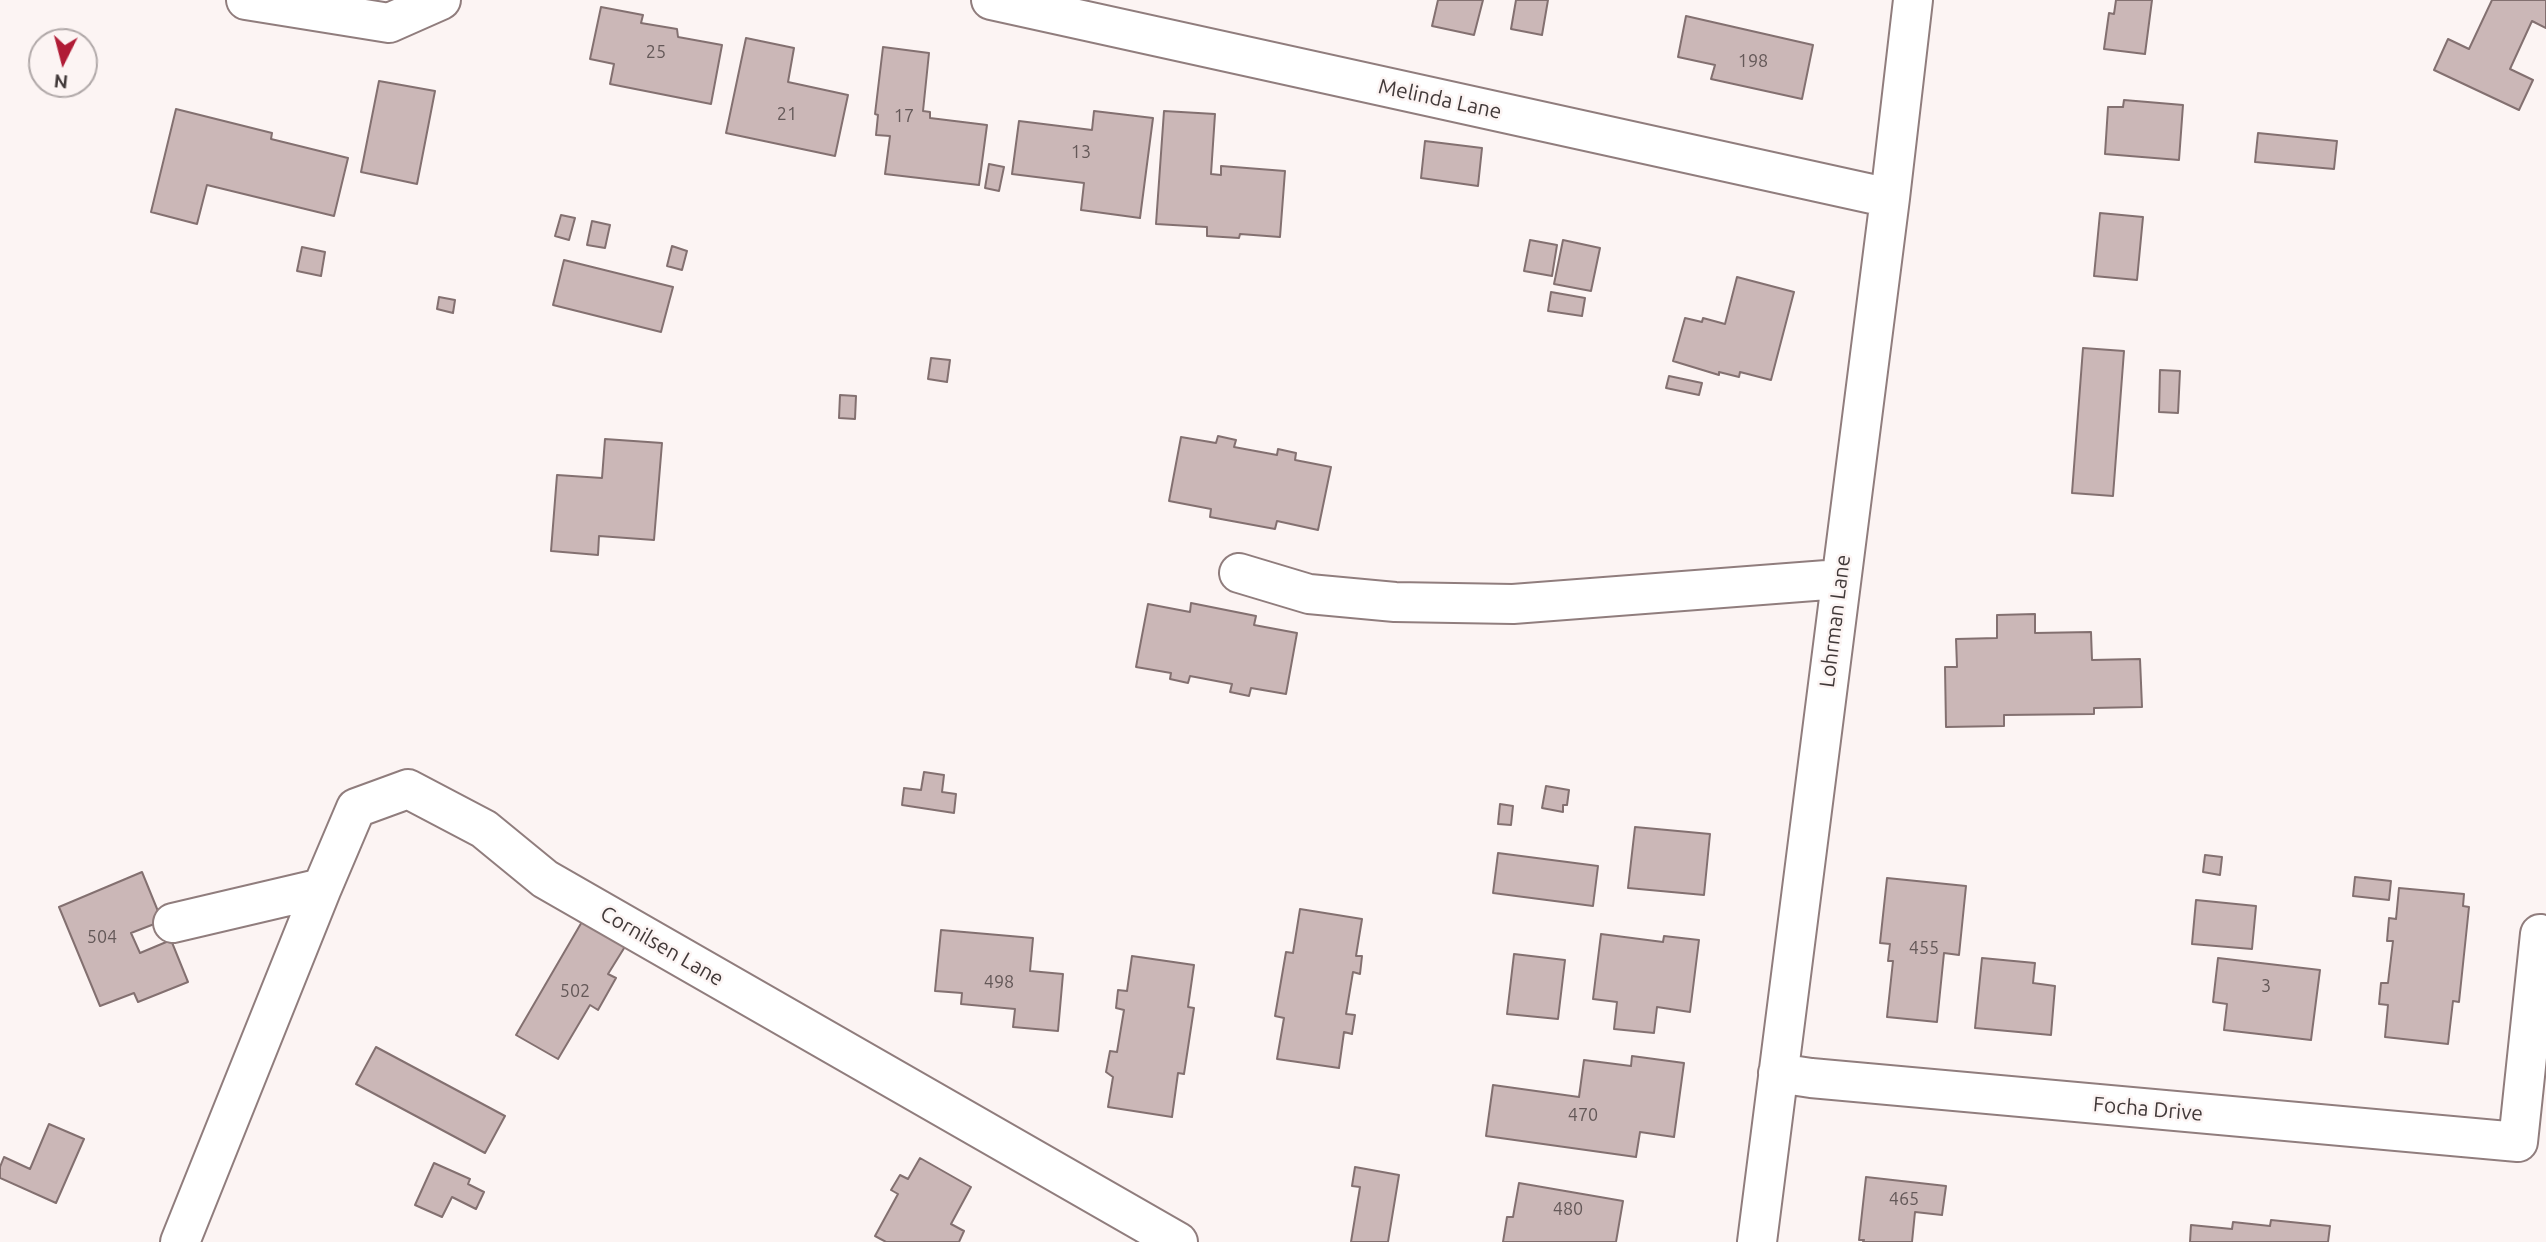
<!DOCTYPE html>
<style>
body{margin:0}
#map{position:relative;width:2546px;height:1242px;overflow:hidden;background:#fcf4f3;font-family:Ubuntu,sans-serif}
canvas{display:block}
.north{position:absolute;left:28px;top:28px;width:70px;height:70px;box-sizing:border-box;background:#fcf4f3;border:2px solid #b1a9a9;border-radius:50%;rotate:186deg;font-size:19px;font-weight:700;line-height:28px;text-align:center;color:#413939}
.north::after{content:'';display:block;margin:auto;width:24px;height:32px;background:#b01c36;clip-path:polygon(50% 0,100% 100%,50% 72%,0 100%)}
</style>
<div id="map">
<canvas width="2546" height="1242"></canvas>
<div class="north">N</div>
</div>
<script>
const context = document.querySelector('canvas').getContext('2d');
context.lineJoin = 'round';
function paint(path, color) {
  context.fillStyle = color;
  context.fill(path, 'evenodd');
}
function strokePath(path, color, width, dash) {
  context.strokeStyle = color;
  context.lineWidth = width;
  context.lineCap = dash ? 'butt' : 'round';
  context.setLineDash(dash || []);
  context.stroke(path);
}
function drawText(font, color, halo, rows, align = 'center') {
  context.font = font + ' Ubuntu,sans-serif';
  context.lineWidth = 5;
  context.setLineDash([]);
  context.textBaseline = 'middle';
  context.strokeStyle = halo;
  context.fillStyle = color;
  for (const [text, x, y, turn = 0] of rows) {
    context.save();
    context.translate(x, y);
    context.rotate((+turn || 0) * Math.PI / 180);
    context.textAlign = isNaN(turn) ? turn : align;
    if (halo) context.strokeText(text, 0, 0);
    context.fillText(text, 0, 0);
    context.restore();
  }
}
const building = new Path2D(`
 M1438,0h45l-9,35 -42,-9z
 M1516,0h32l-6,35 -31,-6z
 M2116,0h36l-7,54 -41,-5 5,-36 5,1z
 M2492,0h54v28l-14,-7 -22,48 23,11 -14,30 -85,-40 14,-31 21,10z
 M601,7l42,8 -2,8 36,6 1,8 44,8 -11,59 -101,-20 4,-20 -24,-5z
 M1686,16l127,29 -11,54 -91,-20 4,-14 -37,-8z
 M746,38l48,10 -6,34 60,13 -13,61 -109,-23z
 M883,47l46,6 -6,58 7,1v6l57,7 -8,60 -94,-11 5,-38 -14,-1 2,-20 -3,-1z
 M379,81l56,10 -18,93 -56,-12z
 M2124,100l59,5 -4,55 -74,-6 3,-47h15z
 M176,109l96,24 -1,6 77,19 -14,58 -127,-31 -10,39 -46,-12z
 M1094,111l59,7 -13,100 -59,-8 3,-27 -72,-9 7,-53 73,9z
 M1164,111l51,3 -4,60 10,1v-9l64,5 -5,66 -40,-3 -1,4 -32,-2v-9l-51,-3z
 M2258,133l79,8 -3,28 -79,-7z
 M1425,141l57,7 -4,38 -57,-8z
 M989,164l15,3 -5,24 -14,-3z
 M2100,213l43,4 -6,63 -43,-4z
 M561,215l14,3 -6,22 -14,-4z
 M592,221l18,4 -5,23 -18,-3z
 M1530,240l27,5 -5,31 -28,-5z
 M1563,240l37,8 -9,43 -37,-7z
 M672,246l15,5 -5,19 -15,-4z
 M302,247l23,5 -4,24 -24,-5z
 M564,260l109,27 -12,45 -108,-27z
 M1737,277l57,15 -23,88 -31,-8 -1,5 -20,-5v3l-46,-14 12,-43 17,4 1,-4 22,6z
 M1551,292l34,6 -3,18 -34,-5z
 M439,297l16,3 -2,13 -16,-4z
 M2083,348l41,3 -11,145 -41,-3z
 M931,358l19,2 -3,22 -19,-3z
 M2160,370l20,1 -2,42 -19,-1z
 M1669,376l33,7 -3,12 -33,-7z
 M840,395l16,1 -1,23 -16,-1z
 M1218,436l18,4 -2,7 43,8 1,-6 18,4 -1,7 36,7 -13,63 -41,-9 -2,8 -65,-12 1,-8 -42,-8 12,-64 35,6z
 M605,439l57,4 -8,97 -55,-4 -1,19 -47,-4 6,-76 45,3z
 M1191,603l65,13 -2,9 43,8 -11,61 -35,-6 -2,8 -19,-4 2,-8 -42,-8 -2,7 -18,-4 1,-6 -35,-6 12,-63 42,8z
 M2035,614v19l56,-1 1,28 48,-1 2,48 -48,1v6l-90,1v11l-58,1 -1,-60h12l-1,-28 41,-1v-23z
 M924,772l20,3 -2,17 14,2 -2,19 -52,-8 2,-17 17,2z
 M1546,786l23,4 -2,15h-4v7l-21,-4z
 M1500,804l13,2 -2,19 -13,-1z
 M1635,827l75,7 -6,61 -76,-7z
 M1498,853l100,13 -5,40 -100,-13z
 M2205,855l17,2 -2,18 -17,-3z
 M142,872l20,49 -31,12 9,20 31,-13 17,42 -50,20 -4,-9 -34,13 -41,-99z
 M2355,877l36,4 -2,19 -36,-4z
 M1887,878l79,8 -7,69 -15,-2 -7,69 -50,-5 6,-56h-5l2,-17 -10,-1z
 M2399,888l65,6 -1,12 6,1 -10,95 -6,-1 -5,43 -63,-7 3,-32 -9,-1 2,-21h7l5,-42h-6l2,-23 7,1z
 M2196,900l60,6 -4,43 -60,-5z
 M1300,909l62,10 -6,37h6l-2,18 -7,-2 -7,42 9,1 -3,19 -8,-2 -5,36 -62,-9 7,-41 -9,-2 11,-64 7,1z
 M583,920l43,25 -18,29 8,4 -18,32 -8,-5 -32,54 -42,-24z
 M941,930l92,8 -3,33 33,3 -5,57 -45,-4 2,-18 -54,-5 1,-11 -27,-2z
 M1601,934l62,8 1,-6 35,4 -9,72 -33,-5 -3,26 -40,-4 3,-27 -24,-3z
 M1514,954l51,6 -7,59 -51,-5z
 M1132,956l62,9 -6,42 6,1 -10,66 -6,-1 -6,44 -64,-10 5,-30 -7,-5 4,-21 7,1 7,-42 -8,-2 2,-18 9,1z
 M1982,958l53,5 -2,20 22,3 -4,49 -76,-7z
 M2218,958l102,12 -9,70 -87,-10 3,-26 -14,-2z
 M376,1047l129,69 -20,37 -129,-69z
 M1632,1056l52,7 -10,74 -34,-5 -4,25 -150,-21 7,-51 86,12 5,-37 47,6z
 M49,1124l35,15 -28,64 -56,-25v-11l4,-10 26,12z
 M920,1158l51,29 -20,37 13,7 -5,11h-73l-11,-6 23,-42 -7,-4 9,-15 8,4z
 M434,1163l36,16 -2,5 16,8 -8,17 -24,-12 -10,20 -27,-12z
 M1355,1167l44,8 -11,67h-37l9,-55 -8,-1z
 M1866,1177l80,9 -4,29 -27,-3 -3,30h-49l1,-2h-5z
 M1519,1183l104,18 -7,41h-113l4,-25h6z
 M2271,1220l59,6 -2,16h-138l1,-17 41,4 1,-7 37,4z`);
const minor = new Path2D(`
 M246,0l143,23 52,-23
 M991,0l899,198
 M1239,573l70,21 86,8 118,2 327,-25
 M173,923l149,-35 34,-80 52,-19 76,40 61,50 633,363
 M1778,1073l33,5 707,64 22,-208
 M180,1242l142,-354
 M1757,1242l133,-1044 23,-198`);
const numberNames = [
 ["25",656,52],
 ["198",1753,61],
 ["21",787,114],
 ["17",904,116],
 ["13",1081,152],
 ["504",102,937],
 ["455",1924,948],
 ["498",999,982],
 ["3",2266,986],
 ["502",575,991],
 ["470",1583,1115],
 ["465",1904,1199],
 ["480",1568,1209]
];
const streetNames = [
 ["Melinda Lane",1440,99,12],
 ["Lohrman Lane",1835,621,-83],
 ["Cornilsen Lane",662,946,30],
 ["Focha Drive",2148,1109,5]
];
paint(building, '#cbb7b7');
strokePath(building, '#837070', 2);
strokePath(minor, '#907d7d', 42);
strokePath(minor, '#fff', 38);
drawText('18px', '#645858', null, numberNames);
drawText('21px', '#413939', '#fcf4f3', streetNames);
</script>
